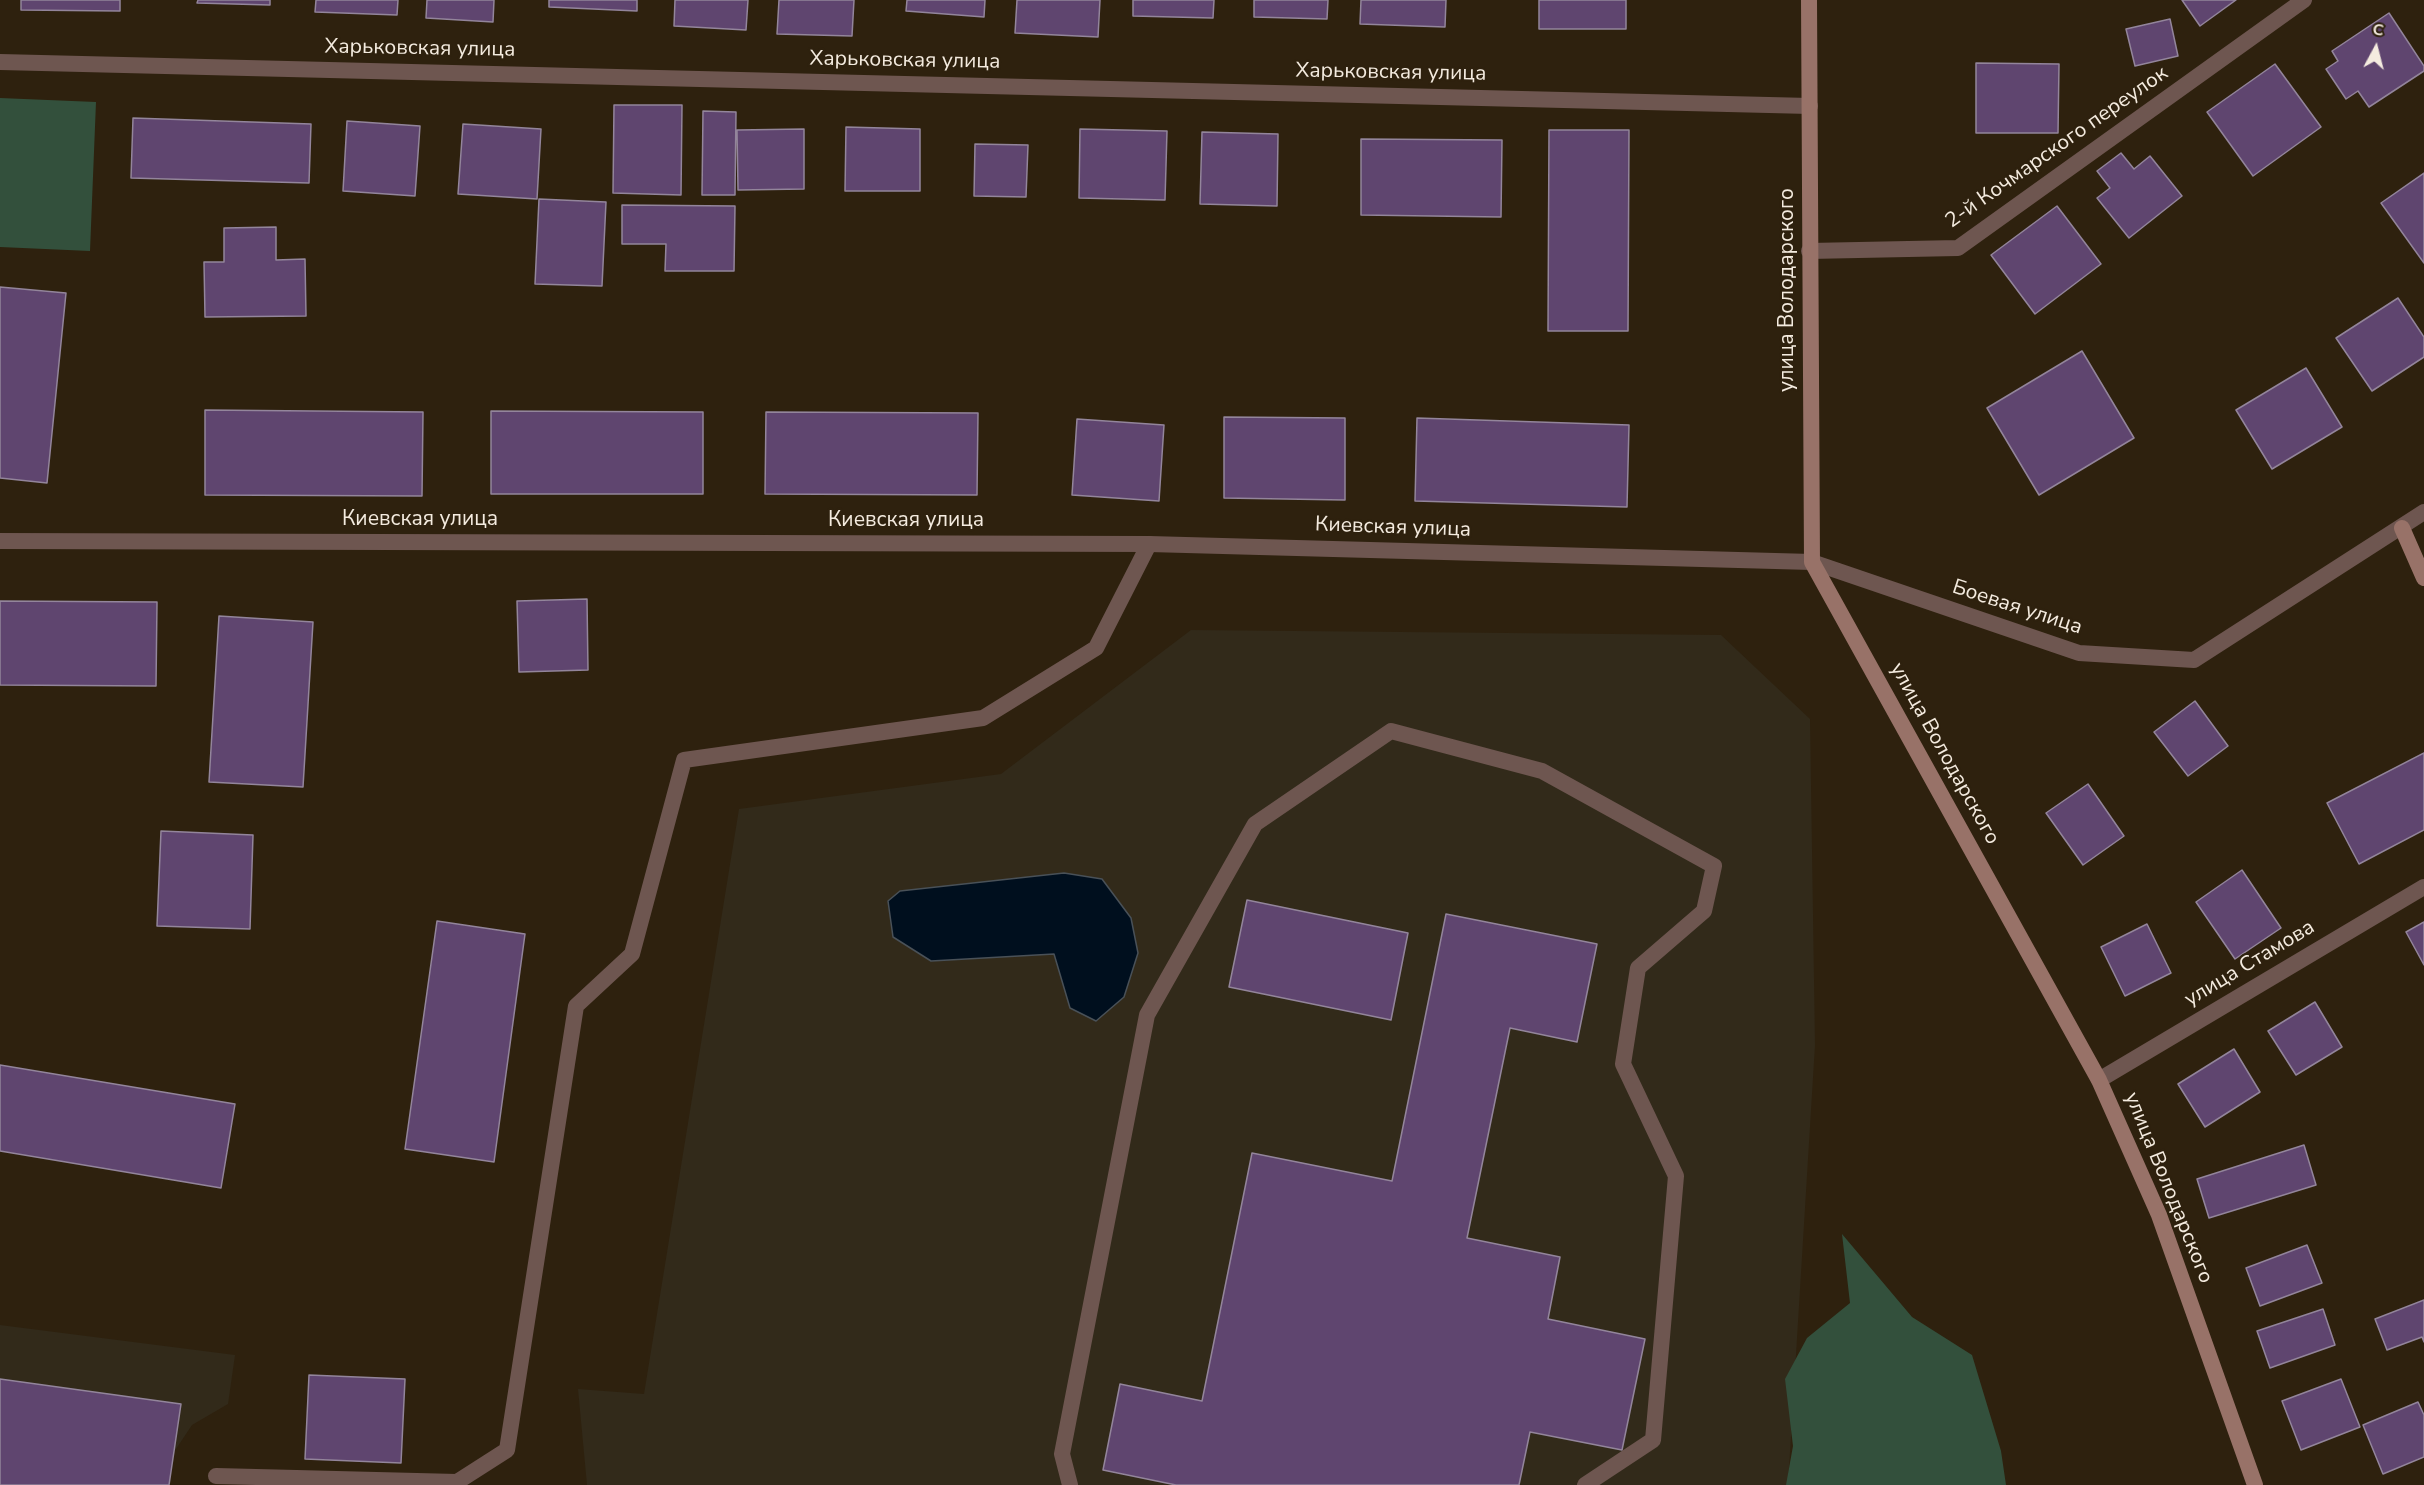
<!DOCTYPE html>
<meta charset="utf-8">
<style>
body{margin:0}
#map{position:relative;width:2424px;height:1485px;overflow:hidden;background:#2e210e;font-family:"Nunito Sans",sans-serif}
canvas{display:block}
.north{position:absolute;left:2346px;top:18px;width:60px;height:60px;-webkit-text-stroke:4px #2e210e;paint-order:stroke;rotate:7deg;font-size:16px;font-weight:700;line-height:24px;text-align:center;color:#f4ebdf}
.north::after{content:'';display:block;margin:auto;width:21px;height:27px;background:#f4ebdf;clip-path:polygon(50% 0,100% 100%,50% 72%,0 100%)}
</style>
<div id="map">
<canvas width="2424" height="1485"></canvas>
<div class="north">С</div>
</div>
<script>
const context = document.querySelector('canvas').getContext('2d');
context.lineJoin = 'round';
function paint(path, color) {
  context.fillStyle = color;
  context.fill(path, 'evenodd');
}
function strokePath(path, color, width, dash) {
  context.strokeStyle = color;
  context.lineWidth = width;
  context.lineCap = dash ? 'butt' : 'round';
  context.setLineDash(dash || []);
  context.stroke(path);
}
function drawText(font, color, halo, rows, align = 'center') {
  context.font = font + ' "Nunito Sans",sans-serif';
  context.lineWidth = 4.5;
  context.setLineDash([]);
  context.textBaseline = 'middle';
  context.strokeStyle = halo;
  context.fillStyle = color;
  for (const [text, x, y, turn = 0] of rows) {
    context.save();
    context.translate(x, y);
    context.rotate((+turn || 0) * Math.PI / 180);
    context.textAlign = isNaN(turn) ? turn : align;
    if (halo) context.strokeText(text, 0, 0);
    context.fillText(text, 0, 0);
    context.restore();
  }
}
const industrial = new Path2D(`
 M1191,630l530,5 89,84 5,326 -27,440h-1201l-9,-96 66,5 95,-585 262,-35z
 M0,1325l235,30 -7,49 -36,21 -18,27 -5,33h-169z`);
const green = new Path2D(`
 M0,98l96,4 -6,149 -90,-4z
 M1842,1234l70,83 60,38 29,96 5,34h-220l7,-39 -8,-67 22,-41 43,-35z`);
const water = new Path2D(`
 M1064,873l38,6 29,39 7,35 -14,44 -28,24 -26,-13 -16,-54 -123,7 -38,-24 -5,-36 12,-10z`);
const building = new Path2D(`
 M21,0h99v11l-99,-1z
 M198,0h72v5l-73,-2z
 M316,0h82l-1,15 -82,-3z
 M427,0h67l-1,22 -67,-4z
 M549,0h88v11l-88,-4z
 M675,0h73l-2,30 -72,-4z
 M779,0h75l-2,36 -75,-2z
 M907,0h78l-1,17 -78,-6z
 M1017,0h83l-2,37 -83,-4z
 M1133,0h81l-1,18 -80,-2z
 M1254,0h74l-1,19 -73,-2z
 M1361,0h85l-1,27 -85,-3z
 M1539,0h87v29h-87z
 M2182,0h54l-36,26z
 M2389,13l35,53v5l-55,36 -11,-16 -12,8 -20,-30 12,-8 -6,-10z
 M2170,19l8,37 -43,10 -9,-37z
 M1976,63l83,1 -1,69h-82z
 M2275,64l46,63 -68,49 -46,-64z
 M614,105h68l-1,90 -68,-2z
 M703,111l33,1 -1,83h-33z
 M133,118l178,6 -2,59 -178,-5z
 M347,121l73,5 -5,70 -72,-5z
 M463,124l78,5 -4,70 -79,-5z
 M846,127l74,2v62h-75z
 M804,129v60l-66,1 -1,-60z
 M1080,129l87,2 -2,69 -86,-2z
 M1549,130h80l-1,201h-80z
 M1202,132l76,2 -1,72 -77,-2z
 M1361,139l141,1 -1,77 -140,-2z
 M975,144l53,1 -2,52 -52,-1z
 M2121,153l13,16 16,-13 32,40 -53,42 -32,-40 13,-10 -13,-17z
 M2424,173v90l-43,-60z
 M539,199l67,3 -4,84 -67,-2z
 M622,205l113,1 -1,65h-69l1,-27h-44z
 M2057,206l44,58 -66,50 -44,-59z
 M276,227v33l29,-1 1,57 -101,1 -1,-55h20v-34z
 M0,287l66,6 -19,190 -47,-5z
 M2398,298l26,39v20l-52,34 -36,-53z
 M2082,351l52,87 -95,57 -52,-87z
 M2306,368l36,59 -70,42 -36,-59z
 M205,410l218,2 -1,84 -217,-1z
 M491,411l212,1v82h-212z
 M766,412l212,1 -1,82 -212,-1z
 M1224,417l121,1v82l-121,-2z
 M1417,418l212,7 -2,82 -212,-6z
 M1077,419l87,6 -5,76 -87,-6z
 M587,599l1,71 -69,2 -2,-71z
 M0,601l157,1 -1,84 -156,-1z
 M219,616l94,6 -10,165 -94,-5z
 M2195,701l33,45 -40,30 -34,-44z
 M2424,753v77l-65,34 -32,-61z
 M2088,784l36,52 -41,29 -37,-52z
 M161,831l92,4 -3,94 -93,-3z
 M2242,870l39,58 -46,31 -39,-57z
 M1247,900l161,33 -17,87 -162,-33z
 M1446,914l151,30 -20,98 -67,-14 -43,210 93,19 -12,62 97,20 -23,111 -92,-18 -11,53h-343l-73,-15 17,-86 82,17 50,-248 140,28z
 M437,921l88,13 -31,228 -89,-13z
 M2424,922v43l-18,-33z
 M2147,924l24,49 -46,23 -24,-49z
 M2315,1002l27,45 -46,28 -28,-44z
 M2234,1049l26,43 -55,35 -27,-43z
 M0,1065l235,39 -14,84 -221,-37z
 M2304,1145l12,40 -107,33 -12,-39z
 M2307,1245l15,38 -62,23 -14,-38z
 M2424,1300v42l-2,-5 -35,13 -12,-31z
 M2323,1309l12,36 -65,23 -13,-37z
 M309,1375l96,4 -4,84 -96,-4z
 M0,1379l181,25 -12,81h-169z
 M2341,1379l19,48 -59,23 -19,-49z
 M2418,1402l6,13v42l-41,17 -20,-49z`);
const service = new Path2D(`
 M216,1476l241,6 50,-32 69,-444 56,-52 52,-194 299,-42 113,-70 53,-104
 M1070,1485l-8,-31 85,-439 108,-191 136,-93 151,40 172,95 -10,45 -66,57 -15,96 53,112 -23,264 -68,45`);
const minor = new Path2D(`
 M0,62l1810,44
 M1809,251l149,-3 346,-248
 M0,541l1149,3 663,18
 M2099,1080l325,-193`);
const tertiary = new Path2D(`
 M1812,562l267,91 115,7 230,-148`);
const secondary = new Path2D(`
 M1809,0l3,562 287,518 60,135 96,270
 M2402,528l22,50`);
const streetNames = [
 ["Харьковская улица",420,49,1],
 ["Харьковская улица",905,61,1],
 ["Харьковская улица",1391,73,1],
 ["2-й Кочмарского переулок",2057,148,-35],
 ["улица Володарского",1788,290,-90],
 ["Киевская улица",420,520],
 ["Киевская улица",906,521],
 ["Киевская улица",1393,528,2],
 ["Боевая улица",2017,608,18],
 ["улица Володарского",1944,754,61],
 ["улица Стамова",2250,964,-31],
 ["улица Володарского",2168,1188,68]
];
paint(industrial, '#322a1a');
paint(green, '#33503c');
paint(water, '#000f1e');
strokePath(water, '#495158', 1.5);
paint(building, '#5f456f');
strokePath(building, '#93859b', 1.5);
strokePath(service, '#6e5650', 16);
strokePath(minor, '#6e5650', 16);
strokePath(tertiary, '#6e5650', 16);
strokePath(secondary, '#987268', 16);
drawText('21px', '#f4ebdf', '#2e210e', streetNames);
</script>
